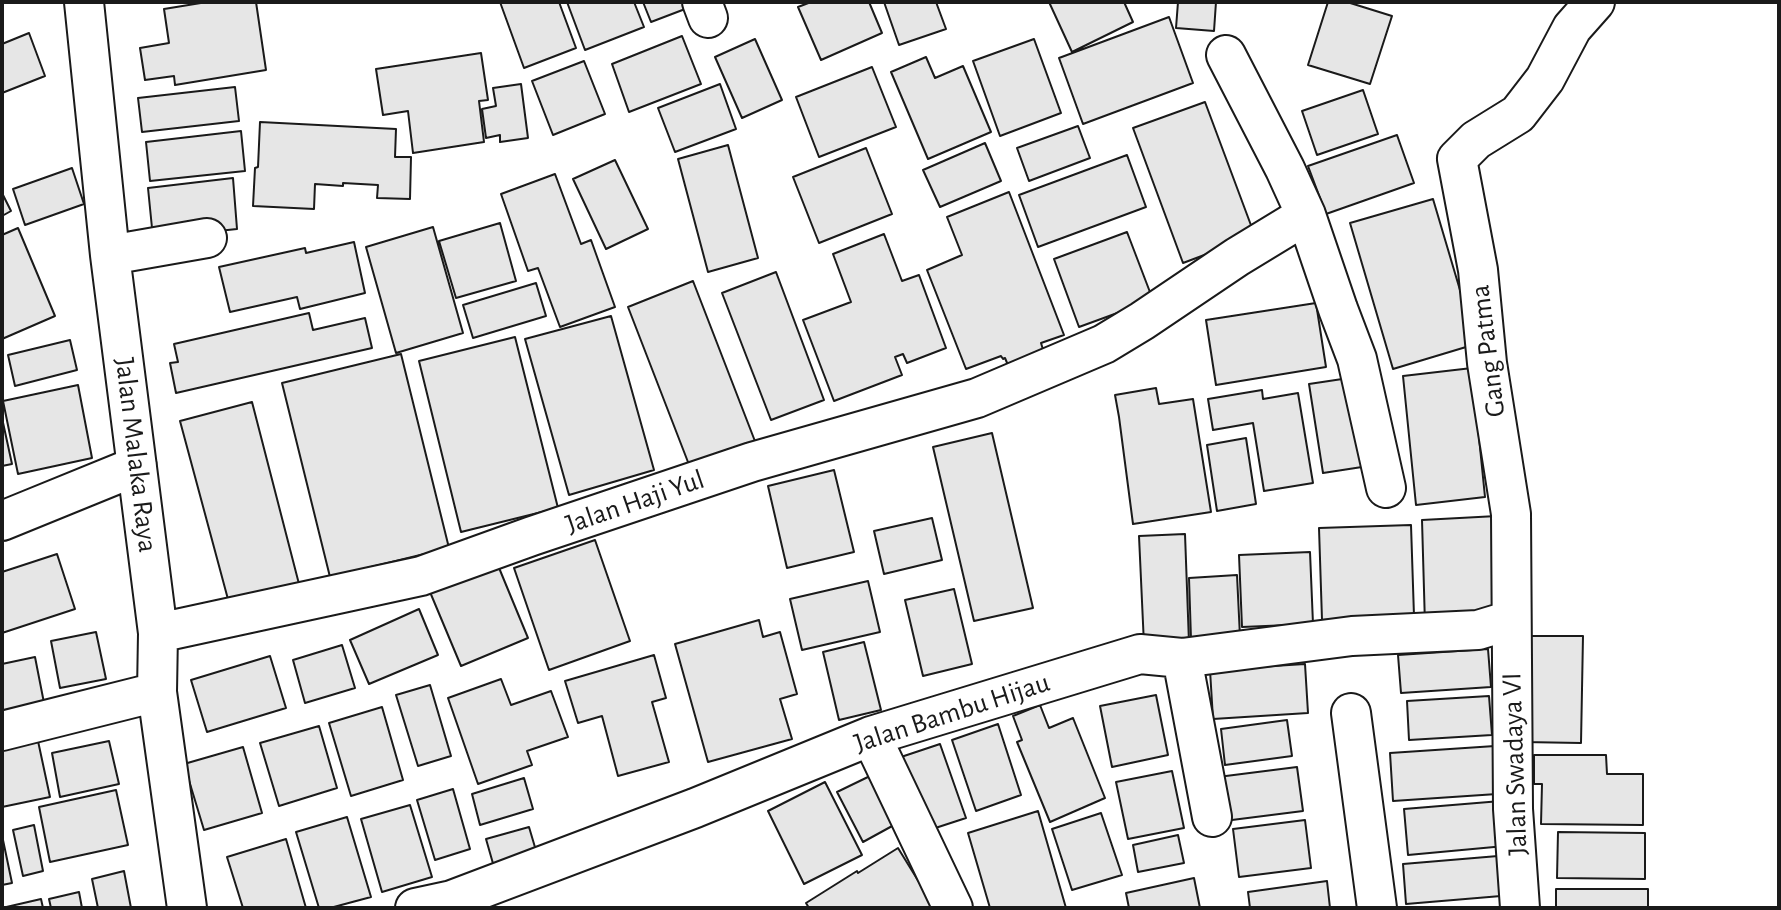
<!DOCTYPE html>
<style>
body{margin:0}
#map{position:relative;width:1781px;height:910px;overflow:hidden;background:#fff;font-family:"Alegreya Sans",sans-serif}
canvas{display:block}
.frame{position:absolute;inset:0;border:4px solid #1a1a1a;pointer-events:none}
</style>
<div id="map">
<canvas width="1781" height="910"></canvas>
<div class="frame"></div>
</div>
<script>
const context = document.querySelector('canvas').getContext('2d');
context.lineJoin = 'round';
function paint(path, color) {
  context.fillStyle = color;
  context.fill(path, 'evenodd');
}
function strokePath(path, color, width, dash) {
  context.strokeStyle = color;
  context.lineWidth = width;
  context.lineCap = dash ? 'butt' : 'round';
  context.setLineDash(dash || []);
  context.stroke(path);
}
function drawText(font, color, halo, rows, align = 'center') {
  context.font = font + ' "Alegreya Sans",sans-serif';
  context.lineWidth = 5;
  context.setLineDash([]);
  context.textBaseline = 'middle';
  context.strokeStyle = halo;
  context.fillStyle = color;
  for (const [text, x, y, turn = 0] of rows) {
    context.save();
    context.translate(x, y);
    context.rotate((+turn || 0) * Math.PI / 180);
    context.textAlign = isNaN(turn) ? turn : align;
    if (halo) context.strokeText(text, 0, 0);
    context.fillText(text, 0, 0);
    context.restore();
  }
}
const building = new Path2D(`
 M207,2h49l10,68 -91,15 -1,-9 -29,4 -5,-32 29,-5 -5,-34z
 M500,2h59l17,46 -52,20z
 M567,2h67l10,25 -59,23z
 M643,2h49l1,4 -42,16z
 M811,2h58l13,31 -61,27 -23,-53z
 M884,2h52l10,27 -47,16z
 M1049,2h75l9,20 -61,30z
 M1178,2h38l-2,29 -38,-3z
 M1328,2h19l45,14 -22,68 -62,-19z
 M1169,17l24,66 -110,41 -24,-66z
 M29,33l16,43 -43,17v-49z
 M682,36l19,48 -72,28 -17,-48z
 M755,39l27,61 -40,18 -27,-61z
 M1034,39l27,74 -61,23 -27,-75z
 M481,53l7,47 -9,1 5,41 -71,11 -5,-42 -25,4 -7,-46z
 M926,57l9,21 28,-12 28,66 -63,27 -37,-87z
 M584,61l21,53 -52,21 -21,-54z
 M872,67l24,60 -77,30 -23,-60z
 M521,84l7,54 -28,4v-7l-14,3 -4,-29 14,-3 -3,-18z
 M720,84l16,45 -61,23 -17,-44z
 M235,87l4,34 -97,11 -4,-34z
 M1363,90l15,44 -61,21 -15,-44z
 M1205,102l50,134 -72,27 -50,-135z
 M260,122l136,7 -1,28h16l-1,42 -33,-1 1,-13 -35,-2v3l-28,-2 -1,25 -61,-3 2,-38 3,-1z
 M1078,126l12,32 -61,23 -12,-33z
 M241,131l4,40 -95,10 -4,-39z
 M1397,135l17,48 -88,31 -18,-48z
 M985,143l16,38 -61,26 -17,-37z
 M728,145l30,113 -50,14 -30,-113z
 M866,148l26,66 -73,29 -26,-66z
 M1127,155l19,52 -108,40 -19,-52z
 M615,160l33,69 -42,20 -33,-70z
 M72,168l12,36 -59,21 -12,-36z
 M555,174l26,70 10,-4 24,67 -55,20 -22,-59 -10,3 -27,-77z
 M233,178l4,51 -84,9 -5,-50z
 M1009,192l55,143 -23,8 4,13 -35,14 -5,-12 -2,1 -2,-3 -35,13 -39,-99 35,-15 -15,-38z
 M2,193l9,18 -9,5z
 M1433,199l43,145 -83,25 -43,-146z
 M500,223l16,58 -60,17 -17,-57z
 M433,227l30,106 -67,20 -30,-106z
 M18,228l37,88 -53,23v-104z
 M1127,232l26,68 -74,27 -25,-68z
 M884,234l18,47 17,-6 27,73 -39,15 -4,-9 -8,3 7,18 -68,26 -31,-81 48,-18 -18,-48z
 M354,242l11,51 -65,16 -3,-12 -67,15 -11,-45 86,-19 1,5z
 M776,272l48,128 -53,20 -49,-127z
 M693,281l65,168 -65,26 -65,-168z
 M536,283l10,33 -73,22 -10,-33z
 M1316,303l10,64 -110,18 -10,-65z
 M309,313l4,17 52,-12 7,30 -196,45 -6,-30 8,-1 -4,-18z
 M611,316l43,154 -85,25 -44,-156z
 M515,337l43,171 -97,24 -42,-171z
 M70,340l7,30 -62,16 -7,-31z
 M401,354l48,194 -119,29 -48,-194z
 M1472,368l13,129 -69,8 -13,-129z
 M1349,378l13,89 -39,6 -14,-89z
 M78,385l14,73 -74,16 -15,-73z
 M1156,388l3,16 34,-5 18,113 -78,12 -14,-107 -4,-22z
 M1262,390l1,9 35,-6 15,90 -49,8 -11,-68 -40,7 -5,-31z
 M252,402l47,182 -70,19 -49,-182z
 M2,418l10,46 -10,2z
 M992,433l41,175 -59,13 -41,-174z
 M1246,438l10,66 -39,7 -10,-66z
 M834,470l20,82 -67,16 -19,-82z
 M1497,516l4,105 -76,4 -3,-105z
 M932,518l10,42 -58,14 -10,-43z
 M1411,525l3,91 -92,4 -3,-92z
 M1185,534l4,109 -45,2 -5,-109z
 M595,540l35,101 -81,29 -35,-102z
 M1310,552l3,72 -71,3 -3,-72z
 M57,554l18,55 -73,24v-61z
 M497,563l31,75 -67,28 -31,-74z
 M1237,575l3,62 -49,2 -2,-61z
 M868,581l12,51 -78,18 -12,-51z
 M954,589l18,75 -49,12 -18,-76z
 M419,609l19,46 -69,29 -19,-44z
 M759,620l4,17 17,-5 17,62 -17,5 12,40 -84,23 -33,-118z
 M96,632l10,47 -46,9 -9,-47z
 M1525,636h58l-2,107 -58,-1z
 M864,642l17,68 -42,10 -16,-68z
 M342,645l13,43 -50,15 -12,-43z
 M1488,649l3,38 -90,6 -3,-38z
 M654,655l12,43 -14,4 17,60 -51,14 -16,-60 -24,7 -13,-42z
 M270,656l16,52 -79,24 -16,-52z
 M35,657l10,51 -43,10v-54z
 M1305,664l3,49 -95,6 -3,-49z
 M501,679l10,26 40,-14 17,46 -41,14 5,14 -54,19 -30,-86z
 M430,685l21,71 -33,10 -22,-71z
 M1156,695l12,60 -56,12 -12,-61z
 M1489,696l3,39 -83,5 -2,-39z
 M1040,705l9,23 24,-10 32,80 -55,24 -33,-80 5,-2 -9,-24z
 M382,707l21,73 -52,16 -22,-73z
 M1287,720l5,36 -67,9 -4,-36z
 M998,724l23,71 -45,16 -24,-71z
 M319,726l18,62 -58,18 -19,-63z
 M38,741l12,56 -48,10v-59z
 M109,741l10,43 -59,13 -8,-44z
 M940,744l26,74 -46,15 -25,-74z
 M1495,746l2,48 -104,7 -3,-48z
 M243,747l19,66 -58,17 -20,-66z
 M1534,755h72l1,19h36v51l-102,-1 1,-40h-8z
 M1297,767l6,44 -79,10 -6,-44z
 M1172,771l12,57 -56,11 -12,-57z
 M870,776l24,49 -31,17 -26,-50z
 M524,778l9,31 -53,16 -8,-31z
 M825,782l37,73 -58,29 -36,-73z
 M453,789l17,60 -35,11 -18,-60z
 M116,790l12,55 -78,17 -11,-55z
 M1501,801l4,45 -97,9 -4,-46z
 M410,805l22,72 -50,15 -21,-73z
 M1038,811l28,97h-76l-22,-75z
 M1101,813l21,62 -50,15 -20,-61z
 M347,817l24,80 -41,11h-11l-23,-76z
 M1305,820l6,48 -72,9 -6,-48z
 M34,825l9,46 -20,5 -10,-46z
 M529,827l8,27 -43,13 -8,-28z
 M1558,832l87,1v46l-88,-1z
 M1178,835l6,28 -46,9 -5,-27z
 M286,839l20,69h-63l-16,-51z
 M2,840h1l9,43 -10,2z
 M898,848l37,60h-126l-3,-5 51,-32 1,2z
 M1498,856l3,40 -95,8 -3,-40z
 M124,871l7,37h-33l-6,-29z
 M1194,878l6,30h-71l-3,-15z
 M1327,881l3,27h-80l-2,-16z
 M1556,889h92v19h-92z
 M79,892l3,16h-31l-2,-9z
 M41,899l2,9h-41z`);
const minor = new Path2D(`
 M84,2l26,253 48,378 -1,59 30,216
 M702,2l6,16
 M1226,55l59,114 21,46 32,94 19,50 29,129
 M110,255l97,-17
 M2,521l135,-55
 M158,633l263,-57 111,-40 220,-74 225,-64 127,-54 38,-23 95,-64 69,-42
 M1182,658l30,159
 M1351,713l26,195
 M2,731l155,-39
 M871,736l82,172
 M415,908l37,-8 243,-92 176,-72 269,-82 42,4 170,-22 126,-6 33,-10
 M1520,908l-7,-99 -2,-295 -24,-151 -9,-93 -21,-111 19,-19 42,-26 27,-35 27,-51 23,-26`);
const streetNames = [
 ["Gang Patma",1488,351,-97],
 ["Jalan Malaka Raya",136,455,83],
 ["Jalan Haji Yul",635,502,-19],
 ["Jalan Bambu Hijau",952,713,-18],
 ["Jalan Swadaya VI",1515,764,-92]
];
paint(building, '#e6e6e6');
strokePath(building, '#1a1a1a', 2);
strokePath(minor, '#1a1a1a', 42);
strokePath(minor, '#fff', 38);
drawText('28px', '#1a1a1a', '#fff', streetNames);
</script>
